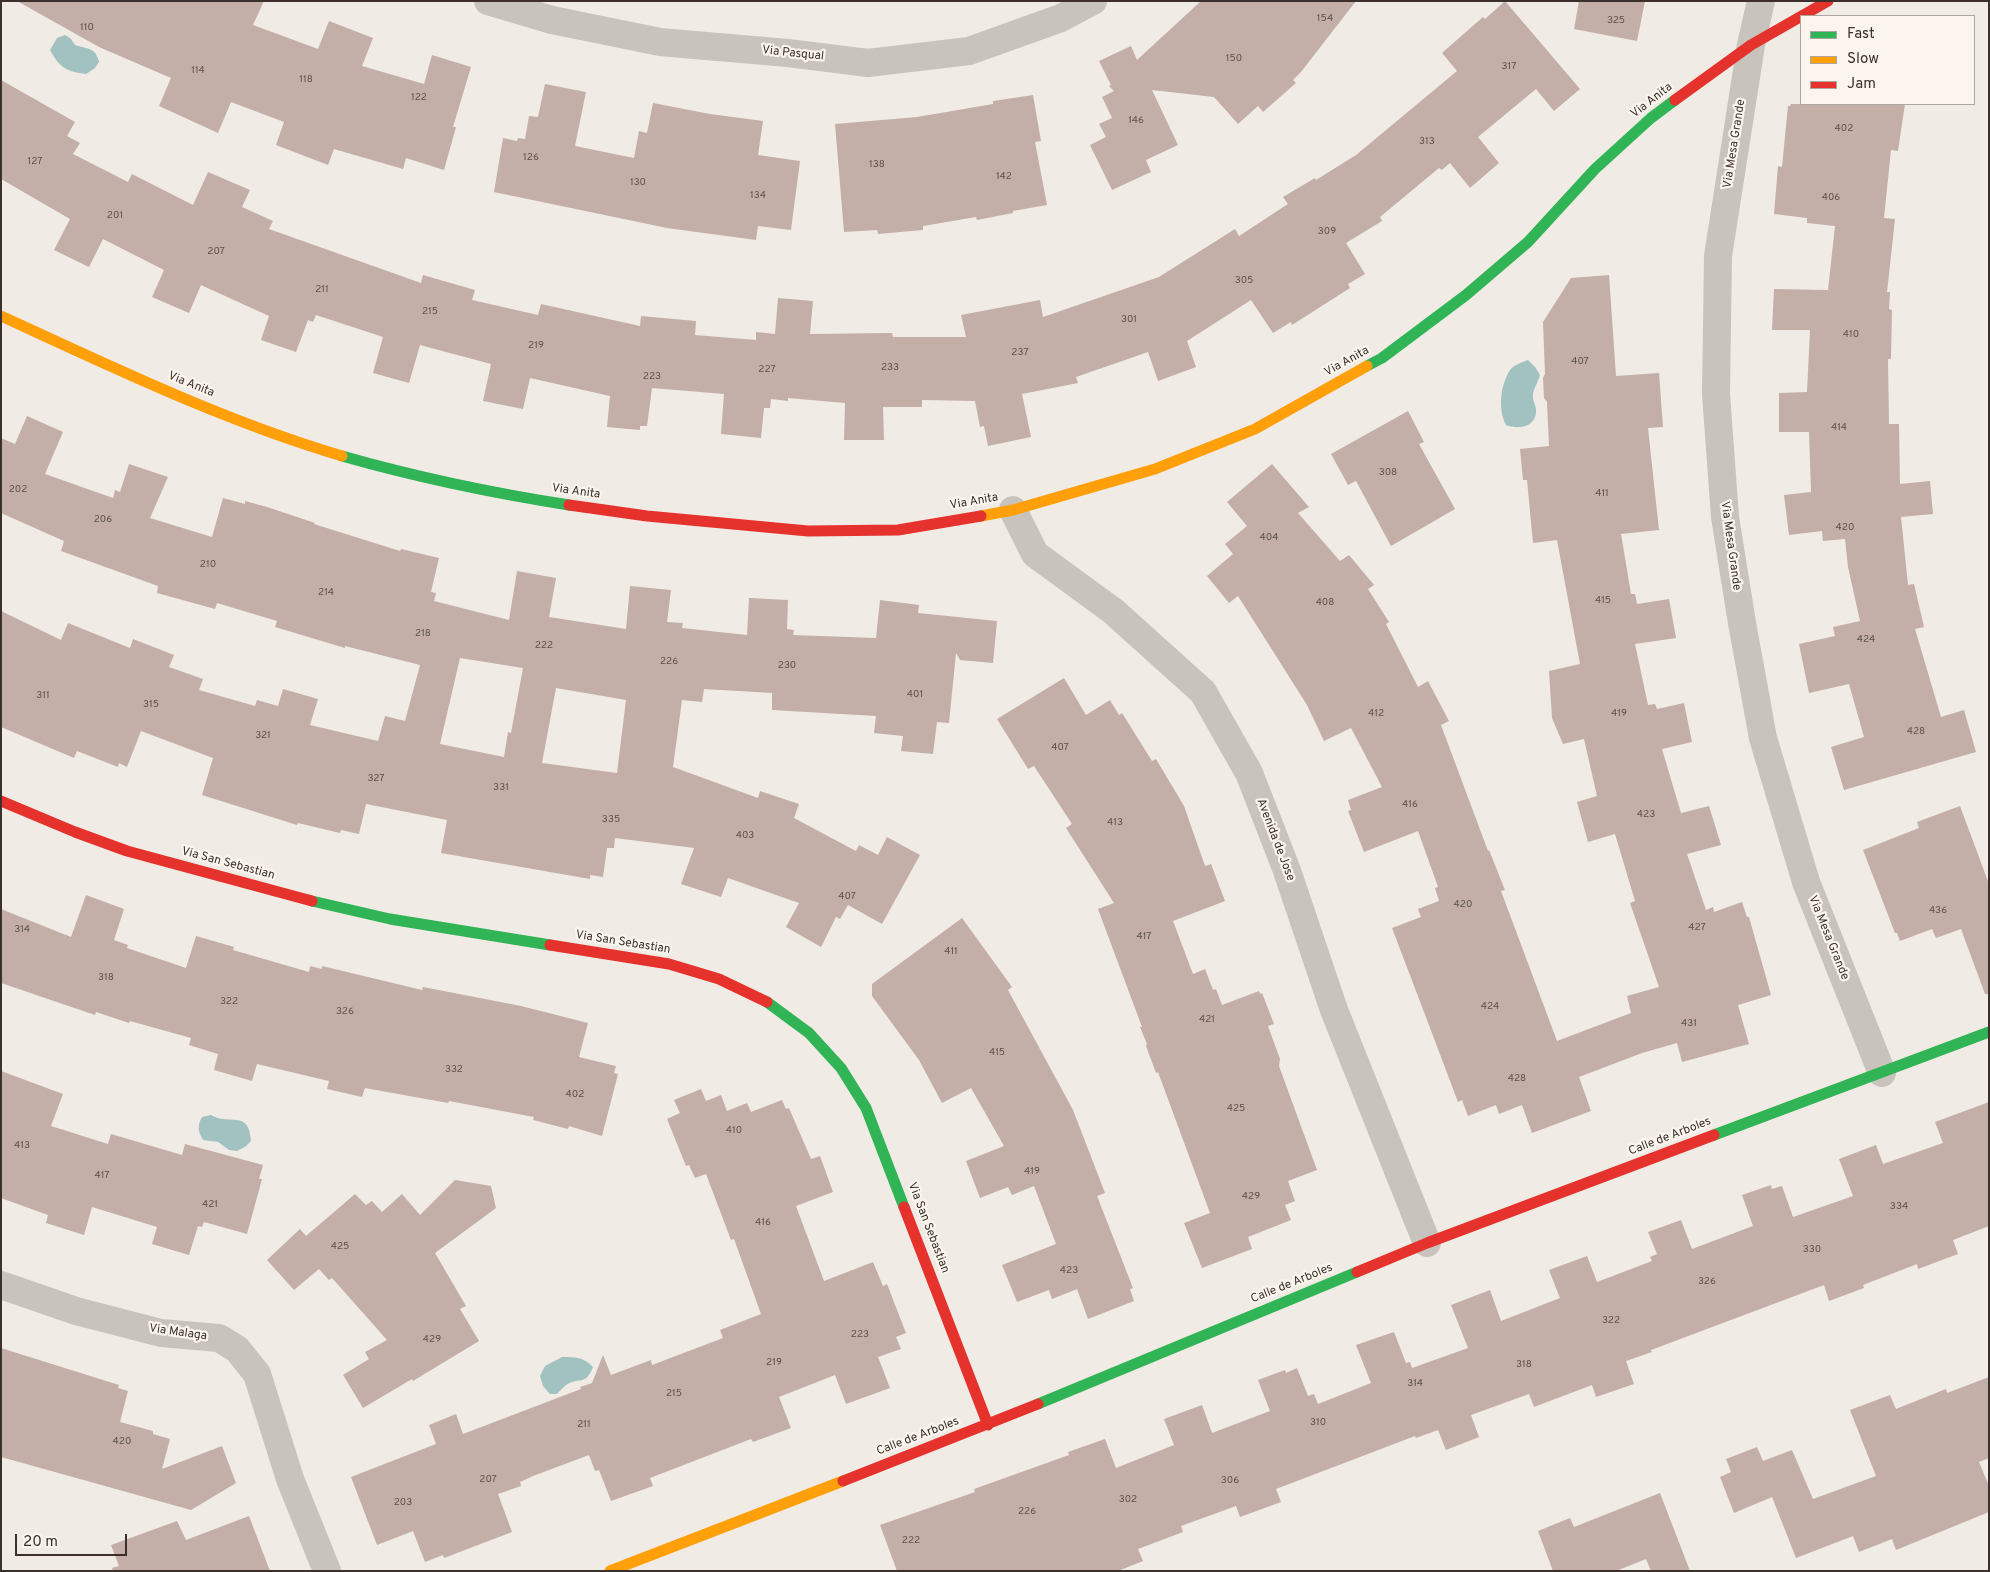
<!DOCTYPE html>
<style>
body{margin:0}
#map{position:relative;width:1990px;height:1572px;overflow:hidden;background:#f0ebe5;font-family:Overpass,sans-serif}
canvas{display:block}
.frame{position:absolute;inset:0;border:2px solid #3b302b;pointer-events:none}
.legend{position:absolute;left:1800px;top:15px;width:175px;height:90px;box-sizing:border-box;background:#fbf5ee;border:1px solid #aea6a0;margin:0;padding:6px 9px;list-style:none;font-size:15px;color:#3b302b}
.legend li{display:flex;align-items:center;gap:10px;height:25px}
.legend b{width:25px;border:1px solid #aea6a0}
.scale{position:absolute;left:15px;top:1534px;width:112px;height:22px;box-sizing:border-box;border:2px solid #3b302b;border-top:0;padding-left:6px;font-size:15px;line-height:18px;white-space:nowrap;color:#3b302b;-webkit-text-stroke:4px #fbf5ee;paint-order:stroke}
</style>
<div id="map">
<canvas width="1990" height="1572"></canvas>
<div class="frame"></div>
<ul class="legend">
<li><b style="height:6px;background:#30b455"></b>Fast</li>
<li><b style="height:6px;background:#ff9f0a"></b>Slow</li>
<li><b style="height:6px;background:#e5322d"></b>Jam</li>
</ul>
<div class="scale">20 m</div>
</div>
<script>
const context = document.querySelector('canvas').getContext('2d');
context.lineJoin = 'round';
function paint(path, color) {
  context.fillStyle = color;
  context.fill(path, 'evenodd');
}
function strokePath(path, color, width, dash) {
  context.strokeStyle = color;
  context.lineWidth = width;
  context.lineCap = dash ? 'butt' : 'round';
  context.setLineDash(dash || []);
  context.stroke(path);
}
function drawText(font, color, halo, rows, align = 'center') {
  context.font = font + ' Overpass,sans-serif';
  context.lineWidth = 4.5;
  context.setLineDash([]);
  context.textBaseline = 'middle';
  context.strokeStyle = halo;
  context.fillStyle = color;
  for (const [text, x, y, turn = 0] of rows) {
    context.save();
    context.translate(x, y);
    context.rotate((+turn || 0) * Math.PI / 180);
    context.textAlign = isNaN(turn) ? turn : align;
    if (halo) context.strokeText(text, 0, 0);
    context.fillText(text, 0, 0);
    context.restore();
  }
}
const water = new Path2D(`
 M65,35l6,4 4,6c12,4 21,2 24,17l-4,6 -9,6c-19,-2 -27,-7 -36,-24l7,-12z
 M1528,360l7,7 5,8c-2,7 -6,13 -7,19 -1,6 3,11 3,16 1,17 -18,20 -30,15 -8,-16 -6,-39 4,-55 4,-5 12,-8 18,-10z
 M211,1115c19,11 38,-6 40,26l-6,6 -8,4 -8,-1 -11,-8 -15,-2c-5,-9 -6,-14 -1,-23z
 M562,1357c13,0 22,0 31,10 -8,20 -13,9 -27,18 -3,2 -6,6 -9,9h-7l-7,-8 -3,-10 5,-10z`);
const building = new Path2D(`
 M17,1h247l-11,24 65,24 11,-28 44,17 -11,28 62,18 8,-29 39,12 -18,60h3l-12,43 -38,-12 -3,11 -69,-20 -6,16 -52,-20 8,-23 -53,-20 -13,31 -59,-27 12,-28 -72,-31z
 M1201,1h155l-55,71 -8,8 3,3 -33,29 -5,-6 -20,18 -24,-27 -62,-7 26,55 -32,15 5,12 -39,18 -22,-45 16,-8 -7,-13 13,-6 -10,-21 12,-6 -5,-5 2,-1 -12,-24 32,-15 6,14z
 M1505,1l75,88 -26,22 -18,-22 -58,48 21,26 -29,25 -20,-25 -8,7 -3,-2 -59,49 2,4 -36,22 19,31 -17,10 2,4 -58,37 -1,-3 -18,11 -22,-33 -64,41 9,26 -38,14 -10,-29 -72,25 2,6 -56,11 9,43 -43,9 -4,-20 -4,1 -5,-26 -53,-1v7h-39l1,33h-40l1,-37 -57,-5v3l-17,-2 -1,9h-6l-3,30 -40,-4 3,-40 -72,-6 -5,38h-7v4l-33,-3 3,-31 -80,-18 -7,31 -40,-8 8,-37 -71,-19 -11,38 -36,-10 10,-36 -67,-22 -3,7 -5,-2 -12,32 -35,-12 8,-24 -68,-31 -12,28 -37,-16 12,-27 -61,-31 -14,28 -35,-17 16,-31 -69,-40v-99l74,42 -8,14 13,7 -7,11 55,28 4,-8 61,31 15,-33 42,18 -8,17 31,14 -4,8 152,54 2,-8 52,15 -3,10 66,15 3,-11 99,22 1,-10 55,5 -1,14 61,5v-8l19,2 3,-36 35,3 -3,33 82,-1 1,4h73l-5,-22 79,-15 3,17 116,-40 76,-48 4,7 49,-32 -5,-7 32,-19 1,2 40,-25 101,-84 -15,-18 41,-36 2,2z
 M1579,1h66l-8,40 -63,-12z
 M545,84l41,8 -11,54 59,12 5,-27 8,2 6,-30 57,11 53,7 -5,34 42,6 -9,69 -33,-4 -2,14 -89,-12 -173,-36 9,-54 14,3 1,-3 7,1 4,-23 9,1z
 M1033,95l8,46 -6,1 12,63 -34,6v2l-36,7 -1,-3 -53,9v4l-45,4 -1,-4 -33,2 -9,-108 82,-7 76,-13v-3z
 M1791,104h114l-7,47 -7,-1 -7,68 11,1 -8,73h3l-1,17 3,1 -1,49h-3l1,65h10l1,60 30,-3 3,33 -32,3 7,68 6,-1 10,43 -9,2 26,88 23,-7 12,42 -132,38 -13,-43 33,-10 -15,-53 -40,9 -10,-49 36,-8 -2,-9 27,-6 -12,-54 -3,-28 -22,2 -1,-10 -33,4 -5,-40 27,-3 -2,-60h-30v-39l28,-1 3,-62h-38l2,-41 54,1 7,-64 -28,-3v-5l-33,-4 4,-48 4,1 6,-61h2z
 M1609,275l7,101 43,-3 4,54 -15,1 11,102 -38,4 10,60h4l2,10 32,-5 7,39 -41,6 13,61 7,-1 2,5 27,-6 8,39 -30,7 19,64 28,-7 12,39 -34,9 19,56 7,-3 1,5 28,-10 5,15h2l22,78 -33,10 11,39 -67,18 -5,-19 -35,10 -63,24 12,34 -59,22 -10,-28 -23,9 -3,-9 -28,11 -6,-16 -4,2 -34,-90 -32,-84 29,-11 -3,-8 21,-8 -4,-13 3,-1 -20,-56 -54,21 -16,-41 3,-1 -3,-10 34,-13 -31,-59 -27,13 -17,-36 -69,-109 -9,7 -22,-27 26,-22 -8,-10 22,-18 -20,-24 45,-38 37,43 -11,6 42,48 9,-6 25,30 -6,4 21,33 -3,2 32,63 10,-6 21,40 -8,4 47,126 1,-1 16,40 -4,1 56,150 74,-28 -4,-17 32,-9 -29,-84 5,-2 -20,-67 -27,8 -11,-40 20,-6 -13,-57 -21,5 -11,-26 -3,-47 31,-7 -23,-124 -24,3 -6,-63h-4l-3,-31 29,-3 -2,-44 -3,-4 -1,-20 2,-4 -2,-52 28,-44z
 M1408,411l16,31 -5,2 36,65 -64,37 -35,-65 -8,4 -17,-31z
 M27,416l36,16 -18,42 68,24 2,-8 5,2 9,-28 39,13 -18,41 62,19 11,-39 22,6v-3l22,6 48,16 -1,1 86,27 1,-2 38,9 -8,34 5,1 -2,8 75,19 8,-49 39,7 -7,39 77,12 4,-43 41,4 -4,32 16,1 -1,5 65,7 2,-37 39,2 -1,29 7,1 -1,5 83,3 4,-38 39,5 -1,8 79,8 -4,42 -33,-3 -4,-7 -7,70 -12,-1 -4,32 -32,-3 2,-15 -29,-3 2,-17 -104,-6v-17l-68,-4 -2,13 -20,-2 -9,67 85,31 2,-7 39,13 -5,14 62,33 3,-6 19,10 9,-18 33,18 -38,69 -34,-19 -8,14 -4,-2 -15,30 -35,-20 13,-24 -71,-25 -7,19 -40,-13 13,-36 -79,-10 -1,10h-7l-4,29 -13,-2v4l-149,-26 6,-33 -81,-16 -7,30 -18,-4 -1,3 -42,-10 -1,2 -95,-30 11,-37 -72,-27 -14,36 -8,-4 -1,4 -41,-16 -3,7 -73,-31v-116l60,29 7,-17 62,25 3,-9 41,16 -5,12 34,12 -4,11 56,16 2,-6 21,6 5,-17 35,10 -8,26 68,16 7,-25 20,5 15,-56 -75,-19v2l-70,-21 2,-6 -60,-18 -2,6 -58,-16 1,-7 -97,-35 3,-10 -63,-28v-75l14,6zM460,658l63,10 -12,65 -3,-1 -4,25 -64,-13zM556,688l70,12 -9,73 -75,-10z
 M1064,678l22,37 24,-15 9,15 3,-2 30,48 4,-2 28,47 21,60 6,-2 14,37 -52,20 20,53 12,-5 8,21 3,-1 6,16 37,-14 1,3 2,-1 12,31 -6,2 12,33 -1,7 38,104 -29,11 7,20 -10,4 6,15 -43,17 4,12 -50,19 -18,-45 26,-10 -52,-141 -2,1 -10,-27 1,-2 -7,-17h2l-44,-118 16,-6 -48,-75 6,-4 -38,-58 -6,3 -31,-50z
 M1960,806l29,78v110h-4l-24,-65 -25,9 -4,-9 -32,12 -3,-8h-2l-32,-83 56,-22 -2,-6z
 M86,895l38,14 -10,31 14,5 -1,3 59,20 10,-32 38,11 -1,3 76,22 1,-6 12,3v-3l100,24 1,-3 98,19 67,17 -9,34 37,9 -2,7 4,1 -16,62 -33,-10 -1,3 -35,-9 1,-3 -85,-16 -1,2 -83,-15 -3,9 -35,-8 2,-8 -72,-17 -5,17 -38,-11 4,-16 -29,-9 2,-7 -61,-17 -1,2 -33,-11 -1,3 -94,-32v-74l70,28z
 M962,918l50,69 -4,3 65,120 32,83 -8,3 36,92 -3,1 4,12 -46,18 -11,-30 -25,10 -3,-9 -32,12 -15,-37 54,-21 -22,-58 -22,9 -4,-8 -28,11 -14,-37 38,-15 -33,-58 -29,15 -23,-43 -47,-64v-12z
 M1,1071l62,23 -12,32 57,18 3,-10 71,21 3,-11 78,21 -4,14h3l-15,55 -43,-12 -2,5 -4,-1 -9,29 -37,-11 5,-17 -65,-20 -8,28 -38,-12 2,-8 -47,-17z
 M701,1089l5,12 15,-6 6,16 20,-8 4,9 31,-12 4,9 3,-1 22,51 9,-3 13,36 -37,14 28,75 49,-19 10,24 4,-2 19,49 -10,4 5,12 -23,8 12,31 -44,16 -11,-29 -56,22 12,31 -38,14 -2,-3 -101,39 3,8 -42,15 -12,-31 -4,1 -6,-16 -56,21 -13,6 1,4 -23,8 14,38 -68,26 -1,-3 -18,7 -12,-31 -36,14 -26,-68 85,-33 -7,-19 27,-11 7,20 118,-45 -1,-2 12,-4 11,-28 8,20 40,-15 1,5 71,-27 -3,-8 41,-16 -27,-75 -3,1 -25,-66 -11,4 -6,-13 -3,1 -19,-47 13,-6 -6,-13z
 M1989,1102v124l-36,14 5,14 -40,15 -1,-5 -54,21 1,3 -35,13 -5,-16 -173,65 1,2 -26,9 8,23 -38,13 -4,-12 -58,22 -5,-13 -58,21 8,22 -33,13 -8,-20 -22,8 -1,-2 -139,53 5,13 -41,15 -4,-11 -55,20 2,6 -45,17 5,12 -25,10h-221l-17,-46 95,-33 -1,-3 95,-34 -1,-3 37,-13 11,29 58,-23 -10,-26 38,-14 10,28 58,-22 -12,-31 27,-10 1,3 11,-5 11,28 6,-2 4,10 53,-21 -15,-38 38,-13 12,31 4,-1 2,6 56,-20 -17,-43 39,-15 11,31 59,-23 -11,-28 38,-14 10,26 55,-21 -2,-4 7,-3 -9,-22 33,-12 11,29 61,-23 -11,-31 29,-10 1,4 10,-3 11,31 60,-21 -14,-37 37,-14 7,19 60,-21 -8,-21z
 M455,1180l36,6 5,22 -61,45 31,53 -6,3 19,32 -66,40 -1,-2 -49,29 -20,-33 26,-16 -4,-7 22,-12 -55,-62 -3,2 -10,-11 -25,21 -27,-30 33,-31 6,7 49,-42 11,11 6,-4 10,11 20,-18 18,21z
 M1,1348l118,37 -1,3 10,3 -8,31 33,9v3l17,5 -8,30 60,-23 14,37 -45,27 -190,-53z
 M1989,1377v81l-10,4 10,24v26l-93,38 -4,-11 -33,13 -6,-16 -57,22 -24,-61 -38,16 -14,-36 11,-5 -5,-13 31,-12 6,14 29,-11 21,49 63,-23 -26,-66 40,-15 6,14 50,-20 1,4z
 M1660,1493l30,78h-39l-5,-12 -30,12h-63l-15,-40 32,-13 4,9z
 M249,1516l21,55h-157l-1,-3 7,-2 -8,-21 66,-24 9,19z`);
const street = new Path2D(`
 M488,1l64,19 108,22 128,11 80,10 101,-12 92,-33 32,-17
 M1761,1l-10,44 -33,211 -2,138 9,123 17,106 21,115 43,144 76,191
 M1013,510l22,44 78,57 90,81 46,81 37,95 48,142 93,233
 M1,1285l75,26 85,22 58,5 18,11 20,25 33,105 37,92`);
const fast = new Path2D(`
 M1367,366l15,-8 84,-63 62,-53 67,-73 56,-51 24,-18
 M342,456c74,21 150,37 227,49
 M312,901l78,18 160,26
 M767,1002l42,31 32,35 25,40 38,99
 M1714,1135l275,-103
 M1038,1404l319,-132`);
const slow = new Path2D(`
 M1,316c111,51 223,105 341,140
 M981,516l32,-6 142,-41 100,-40 112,-63
 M610,1571l233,-90`);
const jam = new Path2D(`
 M1675,100l76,-55 77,-44
 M569,505l78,11 161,15 90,-1 83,-14
 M1,801l74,31 52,19 185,50
 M550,945l119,19 50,15 48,23
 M904,1207l84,218
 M1357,1272l70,-29 287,-108
 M843,1481l195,-77`);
const numberNames = [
 ["154",1325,19],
 ["325",1616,21],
 ["110",87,28],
 ["150",1234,59],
 ["317",1509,67],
 ["114",198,71],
 ["118",306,80],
 ["122",419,98],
 ["146",1136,121],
 ["402",1844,129],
 ["313",1427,142],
 ["126",531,158],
 ["127",35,162],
 ["138",877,165],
 ["142",1004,177],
 ["130",638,183],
 ["134",758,196],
 ["406",1831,198],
 ["201",115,216],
 ["309",1327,232],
 ["207",216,252],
 ["305",1244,281],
 ["211",322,290],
 ["215",430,312],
 ["301",1129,320],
 ["410",1851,335],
 ["219",536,346],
 ["237",1020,353],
 ["407",1580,362],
 ["233",890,368],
 ["227",767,370],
 ["223",652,377],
 ["414",1839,428],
 ["308",1388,473],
 ["202",18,490],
 ["411",1602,494],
 ["206",103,520],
 ["420",1845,528],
 ["404",1269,538],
 ["210",208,565],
 ["214",326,593],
 ["415",1603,601],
 ["408",1325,603],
 ["218",423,634],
 ["424",1866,640],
 ["222",544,646],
 ["226",669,662],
 ["230",787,666],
 ["401",915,695],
 ["311",43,696],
 ["315",151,705],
 ["412",1376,714],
 ["419",1619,714],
 ["428",1916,732],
 ["321",263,736],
 ["407",1060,748],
 ["327",376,779],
 ["331",501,788],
 ["416",1410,805],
 ["423",1646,815],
 ["335",611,820],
 ["413",1115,823],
 ["403",745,836],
 ["407",847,897],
 ["420",1463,905],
 ["436",1938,911],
 ["427",1697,928],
 ["314",22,930],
 ["417",1144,937],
 ["411",951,952],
 ["318",106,978],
 ["322",229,1002],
 ["424",1490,1007],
 ["326",345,1012],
 ["421",1207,1020],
 ["431",1689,1024],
 ["415",997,1053],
 ["332",454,1070],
 ["428",1517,1079],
 ["402",575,1095],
 ["425",1236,1109],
 ["410",734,1131],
 ["413",22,1146],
 ["419",1032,1172],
 ["417",102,1176],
 ["429",1251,1197],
 ["421",210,1205],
 ["334",1899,1207],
 ["416",763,1223],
 ["425",340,1247],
 ["330",1812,1250],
 ["423",1069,1271],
 ["326",1707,1282],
 ["322",1611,1321],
 ["223",860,1335],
 ["429",432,1340],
 ["219",774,1363],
 ["318",1524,1365],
 ["314",1415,1384],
 ["215",674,1394],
 ["310",1318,1423],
 ["211",584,1425],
 ["420",122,1442],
 ["207",488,1480],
 ["306",1230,1481],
 ["302",1128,1500],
 ["203",403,1503],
 ["226",1027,1512],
 ["222",911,1541]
];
const streetNames = [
 ["Via Pasqual",793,54,6],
 ["Via Anita",1652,101,-38],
 ["Via Mesa Grande",1735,144,-81],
 ["Via Anita",1347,362,-29],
 ["Via Anita",191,385,22],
 ["Via Anita",576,492,8],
 ["Via Anita",974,502,-10],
 ["Via Mesa Grande",1730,546,82],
 ["Avenida de Jose",1275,840,69],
 ["Via San Sebastian",228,864,15],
 ["Via Mesa Grande",1828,938,68],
 ["Via San Sebastian",623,943,9],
 ["Calle de Arboles",1670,1137,-21],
 ["Via San Sebastian",928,1228,69],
 ["Calle de Arboles",1292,1284,-22],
 ["Via Malaga",178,1333,8],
 ["Calle de Arboles",918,1437,-21]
];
paint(water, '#a1c2c1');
paint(building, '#c3afa7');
strokePath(street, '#c9c3be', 28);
strokePath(fast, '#30b455', 11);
strokePath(slow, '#ff9f0a', 11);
strokePath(jam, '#e5322d', 11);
drawText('10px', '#5d504a', null, numberNames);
drawText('12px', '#3b302b', '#fbf5ee', streetNames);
</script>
